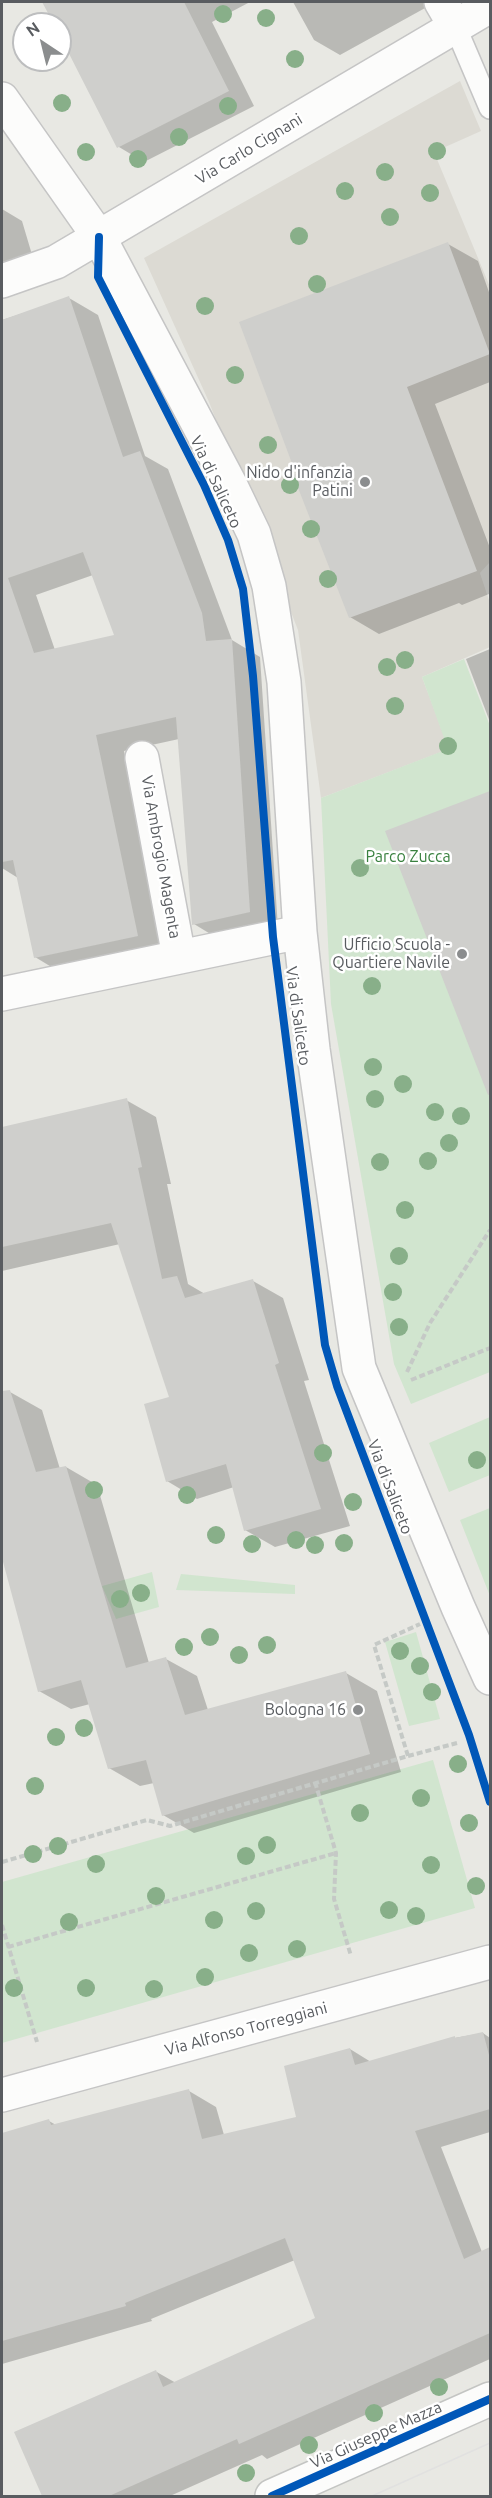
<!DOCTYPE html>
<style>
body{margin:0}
#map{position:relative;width:492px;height:2498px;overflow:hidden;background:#e8e8e3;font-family:Ubuntu,sans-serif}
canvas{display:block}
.frame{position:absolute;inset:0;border:3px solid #595c60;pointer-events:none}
.north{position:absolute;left:12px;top:12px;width:60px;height:60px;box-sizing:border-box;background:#fff;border:2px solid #bdbebf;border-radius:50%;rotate:325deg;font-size:16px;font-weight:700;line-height:24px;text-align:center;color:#595c60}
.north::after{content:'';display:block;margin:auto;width:21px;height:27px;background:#8b8d8e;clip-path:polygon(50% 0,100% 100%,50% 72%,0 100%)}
</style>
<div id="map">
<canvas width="492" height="2498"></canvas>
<div class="frame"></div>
<div class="north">N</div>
</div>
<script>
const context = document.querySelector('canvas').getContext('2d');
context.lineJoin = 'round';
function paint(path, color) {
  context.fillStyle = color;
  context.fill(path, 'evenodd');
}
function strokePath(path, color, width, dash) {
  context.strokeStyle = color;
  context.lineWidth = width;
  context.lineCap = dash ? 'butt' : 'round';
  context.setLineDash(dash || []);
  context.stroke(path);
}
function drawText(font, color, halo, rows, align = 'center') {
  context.font = font + ' Ubuntu,sans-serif';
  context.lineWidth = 5;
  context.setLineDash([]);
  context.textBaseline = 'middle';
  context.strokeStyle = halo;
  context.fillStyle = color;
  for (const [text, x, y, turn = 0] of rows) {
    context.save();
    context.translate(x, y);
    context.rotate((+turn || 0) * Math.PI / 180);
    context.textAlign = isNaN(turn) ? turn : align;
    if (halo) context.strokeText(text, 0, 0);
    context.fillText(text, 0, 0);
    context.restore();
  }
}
const education = new Path2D(`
 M460,81l21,50 -47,21 56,135v275l-10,11 10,30v44l-68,30 27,72 -128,49 -23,-168 -89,-228 -65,-144z`);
const green = new Path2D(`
 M464,659l26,67v646l-79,32 -17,-40 -63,-360 -10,-206 127,-49 -26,-72z
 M490,1417v58l-41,17 -20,-49z
 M490,1508v88l-30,-76z
 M152,1572l7,35 -43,12 -14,-33z
 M181,1574l114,11v9l-119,-4z
 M416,1632l24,87 -31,7 -24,-84z
 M433,1760l42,148 -473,135v-161z`);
const shadow = new Path2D(`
 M44,2h206l-38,20 42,84 -110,56 -25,-15 -59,-114v-9h-4z
 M293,2h143l-96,53 -26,-15z
 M2,209l20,12 11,37 -31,11z
 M448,244l30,17 12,34v87l-55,22 55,144v51l-1,-5 -27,11 -3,-2 -80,31 -29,-17 -55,-141z
 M69,298l29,17 47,141 23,13 64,171 28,17 18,271 -56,13 -28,-17 -15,-185 -55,12 42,201 -103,22 -28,-17 -17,-79 -16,-10v-548zM93,575l23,61 -61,14 -19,-55z
 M490,649v73l-24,-63z
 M490,792v291l-7,-4 -96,-247z
 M126,1100l30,17 15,67h-4l21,100 17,10 48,-13 30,17 26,82 -5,1 46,145 -75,21 -30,-17 -11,-43 -37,12 -30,-18 4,-83 -51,-154 -118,27v-142z
 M10,1392l32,18 18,59 6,-2 31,18 52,178 17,-4 31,17 11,34 138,-37 31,18 24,81 -207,61 -31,-18 -9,-32 -14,3 -31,-18 -19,-64 -19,5 -32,-18 -37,-139v-157z
 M483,2033l7,5v94l-49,15 41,105 8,-4v111l-223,100 -5,-4 -92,41h-127l-27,-63 139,-62 21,12 141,-64 -22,-59 -144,59 1,2 -150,43v-230l47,-13 7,4 133,-34 27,16 8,28 73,-17 53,-69 21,13 83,-24z`);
const building = new Path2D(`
 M42,2h142l45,89 -112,57 -57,-112v-12h-6z
 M448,242l42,112 -83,33 70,184 -128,47 -56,-143 3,-1 -57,-152z
 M69,296l54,161 17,-6 62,162 4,28 26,-2 18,273 -58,13 -16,-208 -80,18 42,201 -104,22 -21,-98 -11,2v-542zM83,552l31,83 -80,18 -26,-75z
 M490,791v303l-2,1 -103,-264z
 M127,1098l15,69 -4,1 24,111 15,-3 8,22 68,-19 26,84 -4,2 46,144 -77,22 -18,-67 -60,18 -22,-78 25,-7 -58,-174 -109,24v-120z
 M10,1390l26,82 30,-6 60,202 40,-11 19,58 161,-44 24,83 -208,62 -16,-56 -38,9 -27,-89 -43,12 -36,-134v-167z
 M483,2032l7,27v50l-75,22 49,128 26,-12v86l-251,111 -2,-5 -128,57h-67l-28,-64 142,-62 7,17 152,-69 -30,-80 -160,65 1,3 -124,35v-208l47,-14 2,6 138,-36 13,50 94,-22 -12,-51 66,-18 5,17 100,-29v2z`);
const path = new Path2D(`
 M407,1372l23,-49 60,-93
 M411,1380l79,-32
 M408,1756l49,-13
 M315,1782l21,71 -2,46 17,57
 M2,1862l145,-42 23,6 238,-70 -34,-111 46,-21
 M2,1925l35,117
 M8,1947l328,-94`);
const service = new Path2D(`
 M455,26l35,82`);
const minor = new Path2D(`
 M441,2l14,24
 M2,99l97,138 131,247 24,50 15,52 15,96 16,250 13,117 46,319 99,239 32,71
 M2,281l54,-19 434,-256
 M142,758l37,199
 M2,994l298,-62
 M2,2095l488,-133`);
const secondary = new Path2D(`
 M272,2496l218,-97`);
const tram = new Path2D(`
 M372,2496l118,-53`);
const cycleway = new Path2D(`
 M99,237l-1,40 106,208 24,55 15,49 10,87 20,261 52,408 12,41 132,349 21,67
 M272,2496l218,-97`);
const trees = [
 [223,14],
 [266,18],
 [295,59],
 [62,103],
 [228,106],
 [179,137],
 [437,151],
 [86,152],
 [138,159],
 [385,172],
 [345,191],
 [430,193],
 [390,217],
 [299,236],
 [317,284],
 [205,306],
 [235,375],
 [268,445],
 [290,485],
 [311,529],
 [328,579],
 [405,660],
 [387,667],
 [395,706],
 [448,746],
 [360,868],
 [372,986],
 [373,1067],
 [403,1084],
 [375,1099],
 [435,1112],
 [461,1116],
 [449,1143],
 [428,1161],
 [380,1162],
 [405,1210],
 [399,1256],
 [393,1292],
 [399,1327],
 [323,1453],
 [477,1460],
 [94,1490],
 [187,1495],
 [353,1502],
 [216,1535],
 [296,1540],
 [344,1543],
 [252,1544],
 [315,1545],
 [141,1593],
 [120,1599],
 [210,1637],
 [267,1645],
 [184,1647],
 [400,1651],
 [239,1655],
 [420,1666],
 [432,1692],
 [84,1728],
 [56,1737],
 [458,1764],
 [35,1786],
 [421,1798],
 [360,1813],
 [469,1823],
 [267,1845],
 [58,1846],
 [33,1854],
 [246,1856],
 [96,1864],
 [431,1865],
 [476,1886],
 [156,1896],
 [389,1910],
 [256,1911],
 [416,1916],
 [214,1920],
 [69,1922],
 [297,1949],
 [249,1953],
 [205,1977],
 [14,1988],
 [86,1988],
 [154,1989],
 [439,2387],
 [374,2413],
 [309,2445],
 [246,2473]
];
const markers = [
 [365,482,6,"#8b8d8e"],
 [462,954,6,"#8b8d8e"],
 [358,1710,6,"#8b8d8e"]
];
const streetNames = [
 ["Via Carlo Cignani",249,149,-31],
 ["Via di Saliceto",216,482,65],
 ["Via Ambrogio Magenta",161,857,80],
 ["Via di Saliceto",298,1016,82],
 ["Via di Saliceto",390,1487,69],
 ["Via Alfonso Torreggiani",246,2029,-15],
 ["Via Giuseppe Mazza",376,2435,-24]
];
const poiNames = [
 ["Nido d'infanzia",353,473],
 ["Patini",353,491],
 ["Ufficio Scuola -",450,945],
 ["Quartiere Navile",450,963],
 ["Bologna 16",346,1710]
];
const parkNames = [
 ["Parco Zucca",408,857]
];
paint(education, '#dcdad3');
paint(green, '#d1e5cf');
paint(shadow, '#0003');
paint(building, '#cfcfcc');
strokePath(service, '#c5c5c5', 24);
strokePath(minor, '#c5c5c5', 36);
strokePath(secondary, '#c4c5c3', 36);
strokePath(path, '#c5c9c6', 4, [6, 3]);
strokePath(service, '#fcfcfb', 21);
strokePath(minor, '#fcfcfb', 33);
strokePath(secondary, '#fcfcfb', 33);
strokePath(tram, '#e1e1e0', 1.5);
strokePath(cycleway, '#0057b8', 8);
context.fillStyle = '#88af89';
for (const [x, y] of trees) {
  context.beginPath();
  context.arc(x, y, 9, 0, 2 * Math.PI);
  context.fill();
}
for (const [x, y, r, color] of markers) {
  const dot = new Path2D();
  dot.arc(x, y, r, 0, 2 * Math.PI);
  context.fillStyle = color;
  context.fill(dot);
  strokePath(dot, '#fff', 2);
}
drawText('16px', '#595c60', '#fff', streetNames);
drawText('16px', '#595c60', '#fff', poiNames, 'right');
drawText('16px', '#39803f', '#fff', parkNames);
</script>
